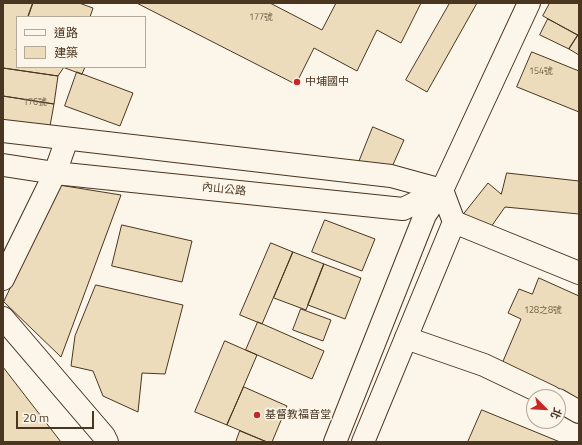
<!DOCTYPE html>
<meta charset="utf-8">
<style>
body{margin:0}
#map{position:relative;width:582px;height:445px;overflow:hidden;background:#fbf6e9;font-family:"Titillium Web","Noto Sans TC",sans-serif}
canvas{display:block}
.frame{position:absolute;inset:0;border:4px solid #4a3520;pointer-events:none}
.legend{position:absolute;left:16px;top:16px;width:130px;height:52px;box-sizing:border-box;background:#fbf6e9;border:1px solid #b4a999;margin:0;padding:5px 7px;list-style:none;font-size:12px;color:#4a3520}
.legend li{display:flex;align-items:center;gap:8px;height:20px}
.legend b{width:20px;border:1px solid #b4a999}
.north{position:absolute;left:526px;top:389px;width:40px;height:40px;box-sizing:border-box;background:#fbf6e9;border:1px solid #b4a999;border-radius:50%;rotate:114deg;font-size:11px;font-weight:700;line-height:16px;text-align:center;color:#4a3520}
.north::after{content:'';display:block;margin:auto;width:14px;height:18px;background:#c62828;clip-path:polygon(50% 0,100% 100%,50% 72%,0 100%)}
.scale{position:absolute;left:16px;top:411px;width:78px;height:18px;box-sizing:border-box;border:2px solid #4a3520;border-top:0;padding-left:5px;font-size:12px;line-height:14px;white-space:nowrap;color:#4a3520;-webkit-text-stroke:3px #fbf6e9;paint-order:stroke}
</style>
<div id="map">
<canvas width="582" height="445"></canvas>
<div class="frame"></div>
<ul class="legend">
<li><b style="height:5px;background:#fbf6e9"></b>道路</li>
<li><b style="height:11px;background:#ecdcbc"></b>建築</li>
</ul>
<div class="north">北</div>
<div class="scale">20 m</div>
</div>
<script>
const context = document.querySelector('canvas').getContext('2d');
context.lineJoin = 'round';
function paint(path, color) {
  context.fillStyle = color;
  context.fill(path, 'evenodd');
}
function strokePath(path, color, width, dash) {
  context.strokeStyle = color;
  context.lineWidth = width;
  context.lineCap = dash ? 'butt' : 'round';
  context.setLineDash(dash || []);
  context.stroke(path);
}
function drawText(font, color, halo, rows, align = 'center') {
  context.font = font + ' "Titillium Web","Noto Sans TC",sans-serif';
  context.lineWidth = 3;
  context.setLineDash([]);
  context.textBaseline = 'middle';
  context.strokeStyle = halo;
  context.fillStyle = color;
  for (const [text, x, y, turn = 0] of rows) {
    context.save();
    context.translate(x, y);
    context.rotate((+turn || 0) * Math.PI / 180);
    context.textAlign = isNaN(turn) ? turn : align;
    if (halo) context.strokeText(text, 0, 0);
    context.fillText(text, 0, 0);
    context.restore();
  }
}
const building = new Path2D(`
 M3,3h30l-5,14h-11v30l-1,3h1v17h47l-6,9 -55,-8z
 M33,3h46l14,5 -3,9h-62z
 M137,3h133l52,27 14,-27h85l-20,40 -24,-13 -20,41 -43,-23 -18,36z
 M450,3h27l-50,89 -21,-12z
 M550,3h29v33l-36,-20z
 M548,19l30,16 -9,14 -29,-14z
 M578,35l1,1v19l-10,-6z
 M532,52l47,19v41l-62,-25z
 M63,67h22l-3,7z
 M3,68l55,8 -4,28 -51,-8z
 M77,72l56,21 -13,33 -55,-20z
 M3,96l51,8 -4,22 -47,-6z
 M373,127l31,13 -13,29 -32,-7z
 M507,173l72,8v33l-74,-7 -19,27 -25,-17 27,-34 13,11z
 M59,185l62,10 -60,162 -57,-55z
 M325,220l50,19 -13,32 -50,-19z
 M122,225l70,16 -10,41 -70,-16z
 M271,243l22,9 -31,72 -22,-9z
 M293,252l31,12 -18,46 -32,-12z
 M324,264l37,14 -16,41 -37,-14z
 M539,278l40,18v104l-78,-34 20,-47 -13,-6 11,-24 13,5z
 M96,285l87,20 -18,69 -23,-1 -4,39 -35,-16 -10,-25 -22,-5 4,-30z
 M301,309l30,11 -8,21 -30,-11z
 M258,322l66,29 -12,28 -66,-29z
 M225,341l32,14 -30,70 -32,-13z
 M3,367l58,75h-58z
 M244,387l43,19 -15,36h-5l-40,-17z
 M482,410l78,32h-92z
 M240,431l27,11h-31z`);
const street = new Path2D(`
 M454,222l125,51
 M3,279l52,-106 12,-34
 M3,318l101,118 3,6
 M406,338l78,27 67,32
 M558,400l21,12`);
const secondary = new Path2D(`
 M442,190l87,-187`);
const primary = new Path2D(`
 M3,131l388,45 51,14
 M3,165l52,8 348,36 39,-19
 M335,442l90,-227 16,-24
 M363,442l91,-220 -12,-32`);
const markers = [
 [297,82,4,"#c62828"],
 [257,415,4,"#c62828"]
];
const numberNames = [
 ["177號",261,18],
 ["154號",541,72],
 ["176號",35,103],
 ["128之8號",543,311]
];
const poiNames = [
 ["中埔國中",305,82],
 ["基督教福音堂",265,415]
];
const streetNames = [
 ["內山公路",224,190,6]
];
paint(building, '#ecdcbc');
strokePath(building, '#4a3520', 1);
strokePath(street, '#4a3520', 24);
strokePath(secondary, '#4a3520', 24);
strokePath(primary, '#4a3520', 24);
strokePath(street, '#fbf6e9', 22);
strokePath(secondary, '#fbf6e9', 22);
strokePath(primary, '#fbf6e9', 22);
for (const [x, y, r, color] of markers) {
  const dot = new Path2D();
  dot.arc(x, y, r, 0, 2 * Math.PI);
  context.fillStyle = color;
  context.fill(dot);
  strokePath(dot, '#fbf6e9', 1.5);
}
drawText('9px', '#725f47', null, numberNames);
drawText('11px', '#4a3520', '#fbf6e9', poiNames, 'left');
drawText('11px', '#4a3520', '#fbf6e9', streetNames);
</script>
